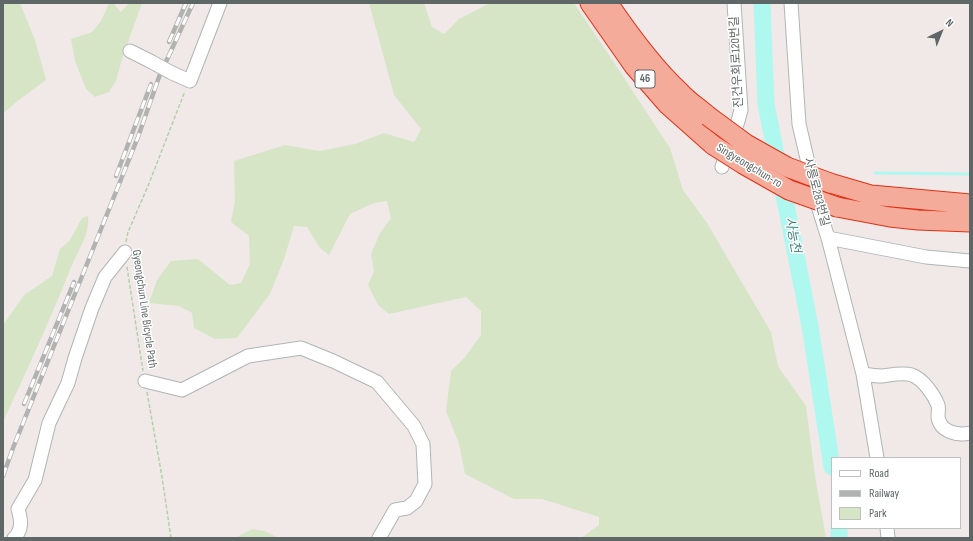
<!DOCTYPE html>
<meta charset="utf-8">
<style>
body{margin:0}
#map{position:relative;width:973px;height:541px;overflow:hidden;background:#f0e9e8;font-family:"Sofia Sans Condensed",sans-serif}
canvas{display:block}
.frame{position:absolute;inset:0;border:4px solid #5f6666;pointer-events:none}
.legend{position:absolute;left:831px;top:457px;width:130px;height:72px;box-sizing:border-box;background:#fff;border:1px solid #bfc2c2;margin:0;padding:5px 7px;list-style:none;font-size:12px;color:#5f6666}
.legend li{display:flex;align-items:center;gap:8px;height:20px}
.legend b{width:20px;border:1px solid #bfc2c2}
.north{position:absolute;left:921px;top:12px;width:40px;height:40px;-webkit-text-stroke:3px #fff;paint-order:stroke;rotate:43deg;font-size:11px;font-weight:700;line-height:16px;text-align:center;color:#5f6666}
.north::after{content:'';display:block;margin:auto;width:14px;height:18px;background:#5f6666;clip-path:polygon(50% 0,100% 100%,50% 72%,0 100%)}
</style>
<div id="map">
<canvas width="973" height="541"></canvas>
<div class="frame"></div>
<ul class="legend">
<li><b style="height:5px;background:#fff"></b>Road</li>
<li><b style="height:5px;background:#b1b2b2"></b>Railway</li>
<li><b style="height:11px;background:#d7e5c7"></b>Park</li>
</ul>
<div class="north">N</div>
</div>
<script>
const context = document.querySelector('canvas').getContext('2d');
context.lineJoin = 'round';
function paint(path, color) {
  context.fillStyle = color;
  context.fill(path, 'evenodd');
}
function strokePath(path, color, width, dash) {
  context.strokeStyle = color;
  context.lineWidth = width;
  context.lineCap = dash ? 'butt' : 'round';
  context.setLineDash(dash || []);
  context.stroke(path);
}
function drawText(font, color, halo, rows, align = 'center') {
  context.font = font + ' "Sofia Sans Condensed","Noto Sans KR",sans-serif';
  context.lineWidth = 3;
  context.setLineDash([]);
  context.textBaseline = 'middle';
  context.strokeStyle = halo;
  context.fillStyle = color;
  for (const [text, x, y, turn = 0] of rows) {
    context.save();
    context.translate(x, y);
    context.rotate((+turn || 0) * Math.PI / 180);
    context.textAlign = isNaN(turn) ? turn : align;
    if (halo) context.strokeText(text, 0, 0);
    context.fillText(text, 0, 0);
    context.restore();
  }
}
const green = new Path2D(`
 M3,3h17l15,37 11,40 -31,23 -12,11z
 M109,3h4l8,9 8,-9h13l-20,56 -6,22 -7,11 -14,5 -9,-8 -11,-28 -4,-22 21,-7 9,-11z
 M369,3h55l8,24 12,7 15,-15 31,-16h84l43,64 53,81 13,42 24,33 64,109 7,34 28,40 9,70 11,62h-245l18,-13v-8l-57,-18h-28l-49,-25 -6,-30 -13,-33 5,-40 14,-14 16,-22v-24l-15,-14 -77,17 -11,-9 -10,-20 6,-14 -3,-17 9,-21 11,-15 -4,-17 -13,2 -24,11 -21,41 -9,-7 -13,-21 -13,-1 -10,33 -14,35 -33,44 -22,1 -21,-11 -2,-15 -13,-7 -30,-3 8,-23 14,-19 27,-2 32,26 11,-2 9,-19 -1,-28 -18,-14 4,-22 -1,-39 51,-16 35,6 35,-7 29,-11 30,9 7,-13 -27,-34z
 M88,216c2,18 -9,33 -16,49 -21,53 -45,105 -69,157v-97l21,-30 28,-19 8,-27 10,-9 12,-22z
 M252,529l13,2 13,7h-43z`);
const stream = new Path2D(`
 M875,173l95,1`);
const river = new Path2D(`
 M762,3l4,101 44,222 22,141
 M839,528v10`);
const path = new Path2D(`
 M126,242l2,-10 20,-46 37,-95
 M127,267l16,104
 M147,392l15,85 9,61`);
const minor = new Path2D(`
 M791,3l8,121 19,82 10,32 98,19 44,4
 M130,51l20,10
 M172,73l18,8 30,-78
 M722,167l16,-46 3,-11 -7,-107
 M828,238l35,136 14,84
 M863,374c6,1 13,2 19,2 9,-1 21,-4 30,-1 11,4 22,20 26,30 1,4 0,8 0,12 2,15 20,19 32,16
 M145,381l37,9 66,-34 53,-8 32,13 44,21 37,44 9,18 2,40 -9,17 -9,7 -12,2 -16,28
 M887,528l1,10
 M14,538c9,-8 7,-19 4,-29l17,-29 14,-57 19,-40 7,-25 17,-50 13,-31 20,-25`);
const highway = new Path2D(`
 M590,3l44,63 34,39 45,40
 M608,3c21,31 44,63 72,89 8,9 19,16 28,24
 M830,183l41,12 99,9
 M837,207l53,10 28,3 52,2`);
const rail = new Path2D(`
 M169,42l17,-39
 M116,176l35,-92
 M24,404l50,-122
 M3,476l10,-28 125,-311 21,-60 34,-74`);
const minorBridge = new Path2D(`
 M150,61l22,12`);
const highwayBridge = new Path2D(`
 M708,116l38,28 41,23 43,16
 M713,145l30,19 46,26 48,17`);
const shields = [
 [645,79,20]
];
const shieldNames = [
 ["46",645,79]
];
const streetNames = [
 ["진건우회로120번길",737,62,-93],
 ["Singyeongchun-ro",749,166,31],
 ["사릉로283번길",816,192,75],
 ["Gyeongchun Line Bicycle Path",144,309,82]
];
const waterNames = [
 ["사능천",792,235,79]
];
paint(green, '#d7e5c7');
strokePath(stream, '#aff8ef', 3);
strokePath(river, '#aff8ef', 17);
strokePath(minor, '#b0b5b6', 15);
strokePath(highway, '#e32f14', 21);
strokePath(path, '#b3d1a8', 1.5, [4, 2]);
strokePath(minor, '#fff', 13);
strokePath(highway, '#f4ab9a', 19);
strokePath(rail, '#b1b2b2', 4.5);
strokePath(rail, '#fff', 3, [9]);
strokePath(minorBridge, '#b0b5b6', 15, []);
strokePath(highwayBridge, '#e32f14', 21, []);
strokePath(minorBridge, '#fff', 13);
strokePath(highwayBridge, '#f4ab9a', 19);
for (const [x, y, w] of shields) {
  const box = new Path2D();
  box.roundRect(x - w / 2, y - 9, w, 18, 3);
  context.fillStyle = '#fff';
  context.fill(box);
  strokePath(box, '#5f6666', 1);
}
drawText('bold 11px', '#5f6666', null, shieldNames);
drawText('12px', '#5f6666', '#fff', streetNames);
drawText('italic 13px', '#3b807c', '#fff', waterNames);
</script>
